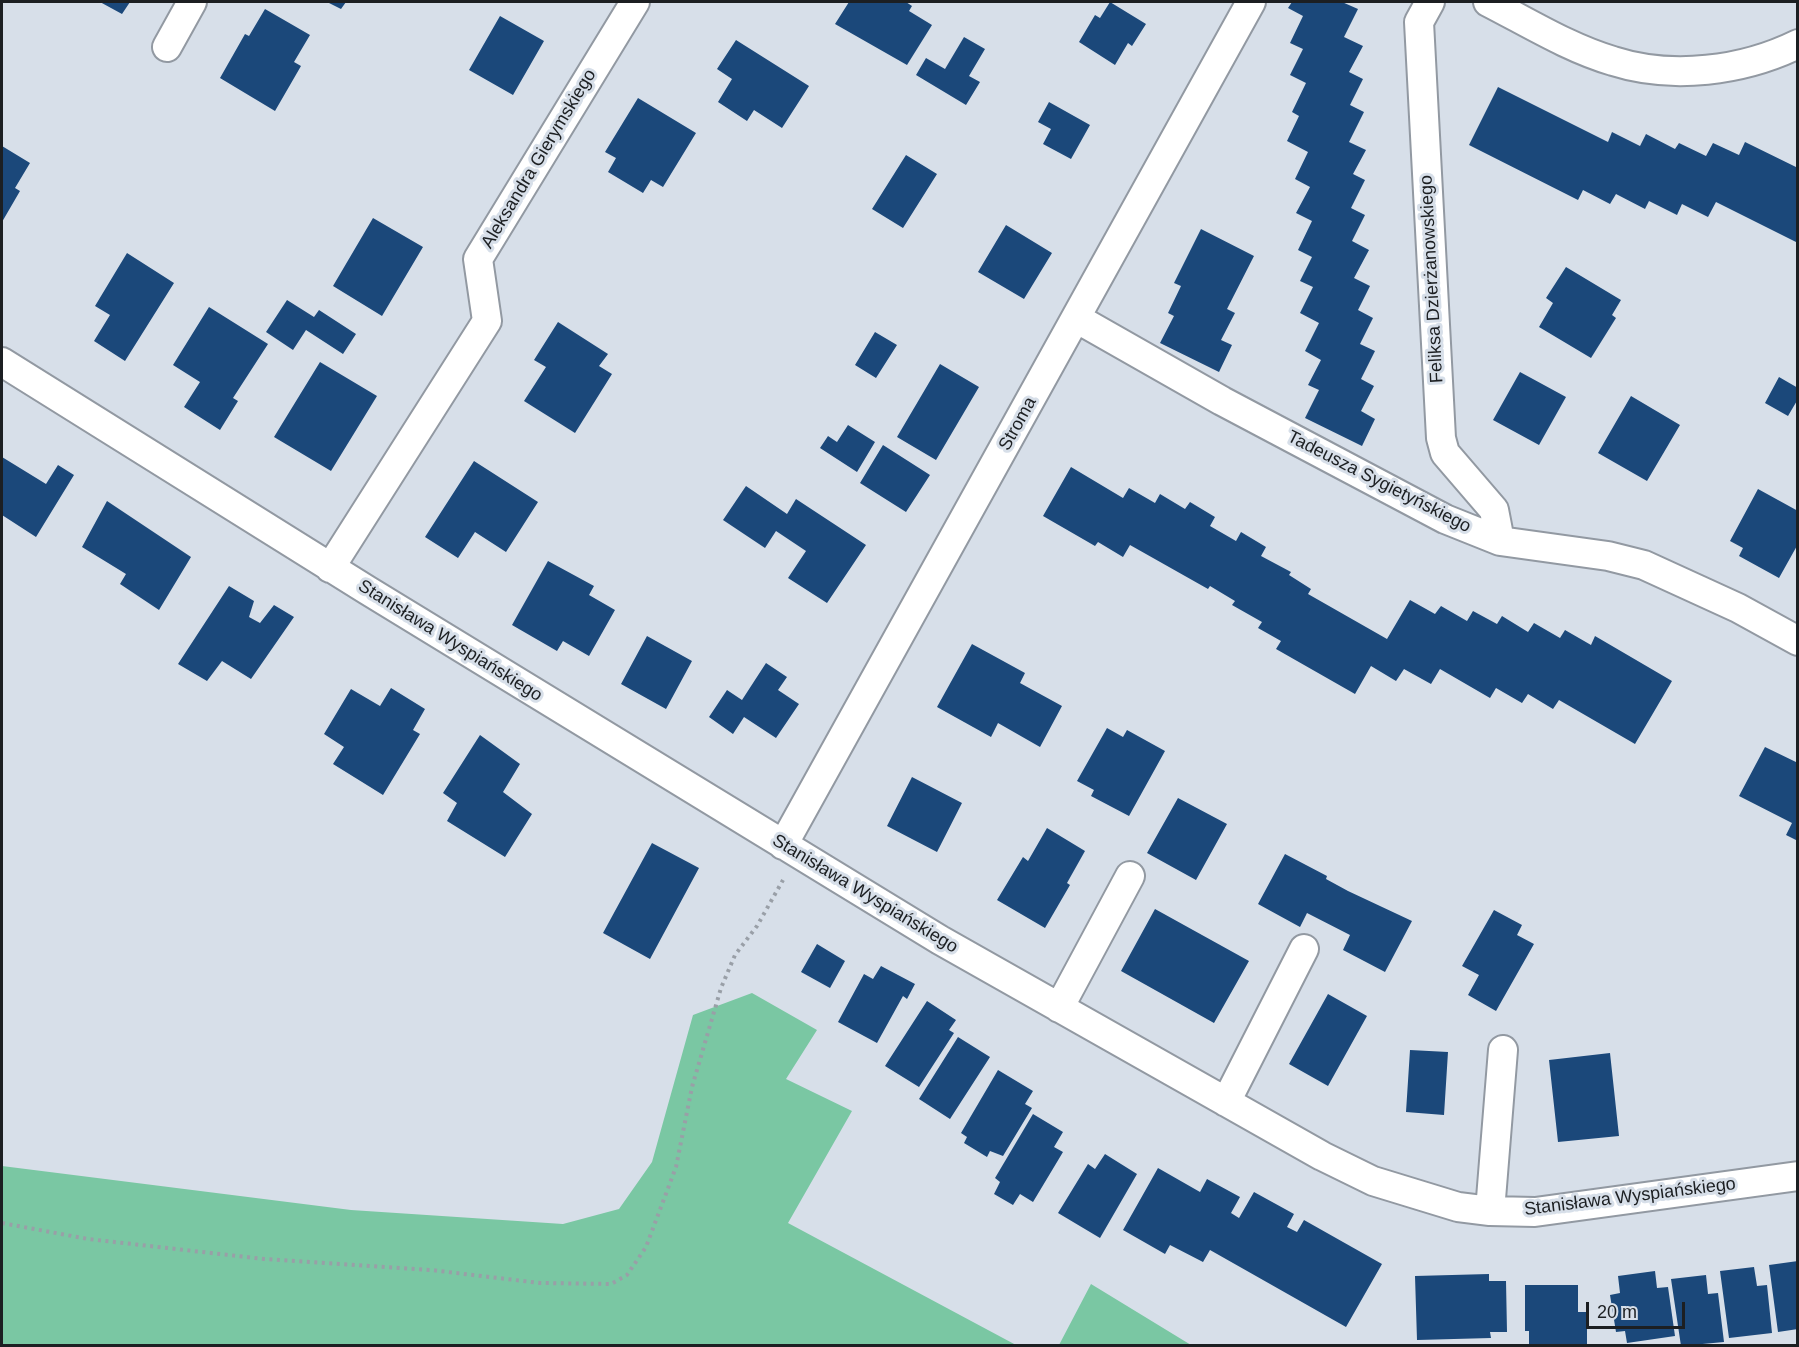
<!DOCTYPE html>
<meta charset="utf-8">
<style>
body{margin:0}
#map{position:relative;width:1799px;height:1347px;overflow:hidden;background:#d7dfe9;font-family:Arial,sans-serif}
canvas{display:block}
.frame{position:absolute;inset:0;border:3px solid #1c1f22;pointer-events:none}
.scale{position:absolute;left:1586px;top:1302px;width:99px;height:27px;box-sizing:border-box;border:3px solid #1c1f22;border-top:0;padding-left:8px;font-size:18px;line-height:21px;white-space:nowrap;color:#1c1f22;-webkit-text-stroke:4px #d7dfe9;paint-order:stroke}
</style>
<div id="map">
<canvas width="1799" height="1347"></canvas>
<div class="frame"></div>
<div class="scale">20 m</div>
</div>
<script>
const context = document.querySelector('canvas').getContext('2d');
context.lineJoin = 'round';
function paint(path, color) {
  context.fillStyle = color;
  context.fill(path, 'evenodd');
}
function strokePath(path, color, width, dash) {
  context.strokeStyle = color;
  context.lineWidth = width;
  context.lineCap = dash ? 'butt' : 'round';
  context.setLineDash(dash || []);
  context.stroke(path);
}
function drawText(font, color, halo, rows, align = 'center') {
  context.font = font + ' Arial,sans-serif';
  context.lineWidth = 6;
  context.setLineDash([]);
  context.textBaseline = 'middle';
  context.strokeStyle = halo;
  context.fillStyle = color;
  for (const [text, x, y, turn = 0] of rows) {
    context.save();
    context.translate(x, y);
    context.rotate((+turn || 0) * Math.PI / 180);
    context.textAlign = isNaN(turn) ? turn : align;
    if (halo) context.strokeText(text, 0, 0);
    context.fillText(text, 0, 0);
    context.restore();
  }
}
const green = new Path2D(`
 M752,993l65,37 -31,49 66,32 -64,112 228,122h-1014v-179l349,44 212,14 56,-15 33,-47 41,-147z
 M1091,1284l100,61h-132z`);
const building = new Path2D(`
 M100,2h30l-8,12z
 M327,2h19l-5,7z
 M849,2h57l6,4 -3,5 23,14 -25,40 -72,-41z
 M1110,2l36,22 -14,22 -4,-3 -13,22 -36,-23 16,-27 5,3z
 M1292,2h50l16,7 -14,28 19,9 -14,26 14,7 -13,26 14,7 -15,30 17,8 -13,24 12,6 -14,28 14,7 -13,26 17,9 -15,28 16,8 -12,24 15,8 -13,26 15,7 -14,28 13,7 -13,25 14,8 -13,27 -57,-28 14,-28 -11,-5 13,-25 -16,-9 14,-28 -19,-10 13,-26 -13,-6 12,-24 -14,-7 14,-29 -16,-8 14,-26 -15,-8 13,-27 -21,-11 12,-25 -7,-4 14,-29 -16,-8 13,-26 -13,-6 13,-27 -15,-8z
 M265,9l45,26 -16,27 7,4 -26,45 -55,-33 25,-44 4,2z
 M500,16l44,25 -31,54 -44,-25z
 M964,37l21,12 -16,27 11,6 -14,23 -50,-30 10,-17 19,11z
 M736,40l73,46 -27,42 -28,-18 -7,11 -29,-19 14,-23 -15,-10z
 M1498,87l110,55 4,-10 28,14 6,-12 29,15 4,-6 27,13 7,-13 26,12 6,-13 53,26 -2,74 -80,-40 -8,15 -26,-13 -5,11 -28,-14 -4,8 -29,-15 -6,10 -27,-14 -5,10 -109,-55z
 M638,98l58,35 -33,54 -12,-7 -8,13 -35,-21 8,-14 -11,-6z
 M1049,102l41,23 -19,34 -28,-15 8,-15 -13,-7z
 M2,146l28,17 -15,25 5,3 -18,31z
 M906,155l31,19 -34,54 -31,-19z
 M373,218l50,29 -41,69 -49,-30z
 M1006,225l46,28 -28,46 -46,-27z
 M1201,229l53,27 -27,53 8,4 -14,27 11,5 -13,27 -59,-29 14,-27 -6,-3 13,-27 -7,-3z
 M127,253l47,30 -49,78 -31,-20 16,-26 -15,-9z
 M1566,267l55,33 -9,15 4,3 -25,40 -52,-31 14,-24 -7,-5z
 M287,300l27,17 5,-7 37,24 -13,20 -37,-24 -13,20 -27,-18z
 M209,307l59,37 -35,54 5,3 -18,29 -36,-23 16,-25 -27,-17z
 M558,322l50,32 -9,12 13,8 -37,59 -51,-32 22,-34 -12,-7z
 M875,332l22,13 -21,33 -21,-13z
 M320,362l57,34 -46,75 -57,-34z
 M940,364l39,23 -43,73 -39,-23z
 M1520,372l46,25 -27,48 -46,-25z
 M1779,377l19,11v11l-10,17 -23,-13z
 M1631,396l49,29 -33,56 -49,-28z
 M848,425l27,17 -18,30 -37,-24 8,-12 9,6z
 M883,445l47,30 -24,37 -46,-29z
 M2,457l44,27 12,-19 16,10 -38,62 -34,-22z
 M474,461l64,41 -32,50 -31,-20 -17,26 -33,-21z
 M1071,467l52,31 6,-10 26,15 5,-9 25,15 5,-7 25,15 -5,9 26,15 5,-9 25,15 -5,9 30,16 -2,3 22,14 -3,5 79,45 23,-39 25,14 6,-8 26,15 6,-10 24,13 5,-8 26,16 6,-9 26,15 5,-8 26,15 4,-9 77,45 -37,63 -76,-44 -6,9 -25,-15 -6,9 -26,-15 -6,10 -50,-29 -9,15 -27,-15 -8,12 -25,-15 -16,28 -79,-45 5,-8 -23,-13 4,-6 -30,-17 3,-4 -25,-15 -2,3 -78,-44 -7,12 -25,-15 -3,4 -52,-30z
 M746,486l41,28 9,-15 70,46 -39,58 -39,-25 18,-27 -30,-20 -11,17 -42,-28z
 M1758,489l40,22v33l-19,34 -40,-22 4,-8 -13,-7z
 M107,501l84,56 -32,53 -39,-26 6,-10 -44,-27z
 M548,561l46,25 -5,9 26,15 -26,46 -26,-15 -6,10 -45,-26z
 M229,586l25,15 -5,16 11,6 14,-18 20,12 -43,62 -29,-18 -15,20 -29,-17z
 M647,636l45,25 -26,48 -45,-25z
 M972,644l53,29 -5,10 42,23 -22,41 -42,-24 -7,14 -54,-30z
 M766,663l21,14 -9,13 21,14 -23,34 -32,-21 -11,17 -24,-17 18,-27 15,10z
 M391,688l34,21 -12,21 7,4 -37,61 -50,-31 11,-17 -20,-13 27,-45 29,17z
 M1107,728l16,9 4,-7 38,21 -36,65 -38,-20 3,-6 -17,-9z
 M480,735l40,29 -17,28 29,22 -27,43 -58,-36 10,-18 -14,-10z
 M1765,747l33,16v78l-12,-6 6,-12 -53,-27z
 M912,777l50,26 -25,49 -50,-26z
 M1178,798l49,26 -31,56 -49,-27z
 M1047,828l38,23 -18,32 3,2 -25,43 -48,-28 26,-43 5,4z
 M652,843l47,25 -49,91 -47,-26z
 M1285,854l42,22 -1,3 22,12 64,30 -27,51 -42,-22 7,-15 -43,-22 -7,14 -42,-23z
 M1155,909l94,52 -35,62 -93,-52z
 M1494,910l28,15 -5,10 17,9 -38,67 -28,-16 11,-20 -17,-9z
 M817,944l28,17 -15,27 -29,-16z
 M881,966l34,18 -8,15 -4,-3 -26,47 -39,-21 26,-48 9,5z
 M1328,994l39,22 -39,70 -39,-22z
 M927,1001l29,19 -7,10 5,3 -35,54 -34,-21z
 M958,1037l32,20 -40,62 -31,-20z
 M1410,1050l38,2 -4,63 -38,-3z
 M1610,1053l9,83 -61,6 -9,-82z
 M998,1070l35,21 -8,13 7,4 -29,48 -13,-5 -3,6 -23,-14 3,-6 -6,-4z
 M1033,1114l30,18 -9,15 9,5 -30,50 -13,-8 -7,11 -19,-11 6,-12 -5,-4z
 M1105,1154l32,20 -37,64 -42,-25 30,-49 7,5z
 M1158,1168l42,24 7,-13 33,18 -9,16 8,5 15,-26 40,22 -7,13 10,5 7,-12 78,44 -36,63 -136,-77 -7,12 -33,-17 -5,9 -42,-24z
 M1798,1261v68l-20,3 -9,-67z
 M1754,1267l3,19 10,-1 5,48 -43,5 -9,-67z
 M1655,1271l2,17 11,-1 7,49 -48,7 -2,-12 -9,1 -6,-37 10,-2 -2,-17z
 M1489,1274v7h17l1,51h-17l1,6 -74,2 -2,-64z
 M1706,1275l2,19 10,-1 6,49 -43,4 -10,-67z
 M1525,1285h53v27h9v34h-58v-15h-4z`);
const path = new Path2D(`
 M2,1223l86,16 176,20 167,11 109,13 71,1 16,-9 19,-28 30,-80 16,-80 29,-99 14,-33 22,-29 26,-46`);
const minor = new Path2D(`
 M1430,2l-11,20 22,416 4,15 49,57 6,31
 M1488,2c41,21 81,46 125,59 59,19 130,10 185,-17
 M167,47l25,-45
 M1076,318l146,83 223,118 55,22 108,15 36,9 94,43 60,33
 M2,362l365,228 573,350 382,216 51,25 85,26 32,4 45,1 263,-36
 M330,568l157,-247 -9,-62 157,-257
 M783,845l468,-843
 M1059,1008l71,-132
 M1226,1102l78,-153
 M1490,1211l13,-161`);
const streetNames = [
 ["Aleksandra Gierymskiego",539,159,-59],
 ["Feliksa Dzierżanowskiego",1432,279,-93],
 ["Stroma",1018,424,-61],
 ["Tadeusza Sygietyńskiego",1379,482,27],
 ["Stanisława Wyspiańskiego",450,641,32],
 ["Stanisława Wyspiańskiego",865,894,31],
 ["Stanisława Wyspiańskiego",1630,1197,-7]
];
paint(green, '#7ac7a3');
paint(building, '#1b487a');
strokePath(minor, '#9299a2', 32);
strokePath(path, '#999fa7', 4, [3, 4.5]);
strokePath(minor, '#fff', 28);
drawText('18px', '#1c1f22', '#d7dfe9', streetNames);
</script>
